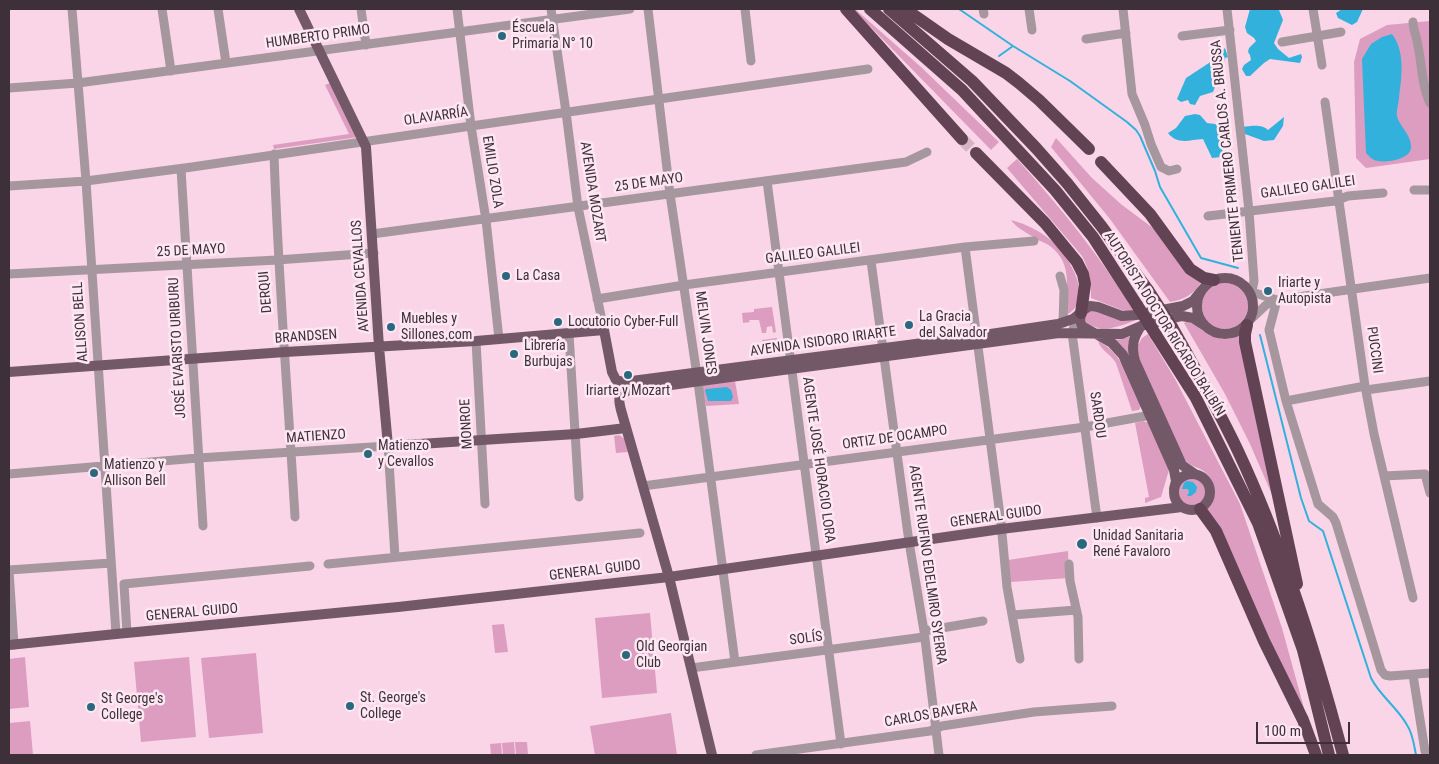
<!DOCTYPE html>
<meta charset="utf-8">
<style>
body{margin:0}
#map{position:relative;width:1439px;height:764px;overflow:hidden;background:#fad5e8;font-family:"Roboto Condensed",sans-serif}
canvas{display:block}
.frame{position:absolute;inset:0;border:10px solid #3e3038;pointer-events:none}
.scale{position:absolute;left:1256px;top:722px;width:94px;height:22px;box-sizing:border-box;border:2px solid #3e3038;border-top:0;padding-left:6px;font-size:15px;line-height:18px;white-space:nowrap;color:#3e3038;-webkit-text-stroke:4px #fde7f2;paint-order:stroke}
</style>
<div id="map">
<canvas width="1439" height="764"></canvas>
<div class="frame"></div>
<div class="scale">100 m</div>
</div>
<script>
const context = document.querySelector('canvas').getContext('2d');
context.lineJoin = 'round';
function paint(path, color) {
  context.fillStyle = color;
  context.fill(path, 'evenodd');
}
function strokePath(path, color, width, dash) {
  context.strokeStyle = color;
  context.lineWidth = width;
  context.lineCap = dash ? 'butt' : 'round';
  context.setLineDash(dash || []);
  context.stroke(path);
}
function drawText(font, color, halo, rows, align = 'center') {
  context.font = font + ' "Roboto Condensed",sans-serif';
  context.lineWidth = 5;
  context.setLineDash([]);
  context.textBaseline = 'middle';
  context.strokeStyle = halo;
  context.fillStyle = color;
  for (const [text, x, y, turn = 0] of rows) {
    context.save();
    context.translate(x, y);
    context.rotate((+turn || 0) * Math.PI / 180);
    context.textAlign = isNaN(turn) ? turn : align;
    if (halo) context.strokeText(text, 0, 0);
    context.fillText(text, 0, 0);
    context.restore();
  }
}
const green = new Path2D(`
 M853,9h2l66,58 78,75 -8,8z
 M1430,21v138l-64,9 -10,-10 -2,-96 6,-23 27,-14z
 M330,83l29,54 -85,12 -1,-4 76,-11 -24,-49z
 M1056,138l36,40 30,27 31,23 48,54c-6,12 -18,18 -31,20l-60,-83 -59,-72z
 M1017,159c43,48 84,98 118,154l-8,-1 -36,-14c0,-16 -1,-28 -9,-42l-75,-88z
 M1011,220c15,4 29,11 41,21 15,13 38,49 22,68 -2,3 -7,5 -9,7 1,-25 9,-52 -15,-70 -4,-3 -10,-5 -14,-7 -8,-6 -20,-11 -25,-19z
 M1202 306a23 23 0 1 1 46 0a23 23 0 1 1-46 0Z
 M772,307l4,25 -3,1 -1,-7 -5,1 -1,6h-4l-3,-13h-10l1,2 -7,1 -1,-10 12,-1v-3z
 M1088,311l11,1 17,7 28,-2c-20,7 -39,19 -59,5l-1,-6z
 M1186,322c24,2 26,27 55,13l39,178 -30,-69 -25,-50 -41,-71z
 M1148,334l27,45 65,125 42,124 25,91 -99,-207 -1,-4c7,-10 10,-24 0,-34 -6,-7 -17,-7 -23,-15l-44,-96 -3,-16 5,-9z
 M1131,336l-3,8 4,18 -19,-22 9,-1z
 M777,338l1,11 -2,4 -11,1 -3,-14z
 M1098,341c24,11 32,41 43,65l-2,4 -7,1 -16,-48c-5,-9 -15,-12 -18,-22z
 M735,381l4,23 -33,2 -4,-20 4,-2z
 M1143,421l6,2 20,47 -8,27 -16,6v-5l4,-1 -14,-74z
 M619,435l6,4 3,13 -12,1 -2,-17z
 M1178 491a15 15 0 1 1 30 0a15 15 0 1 1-30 0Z
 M1068,551l1,27 -59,4 -2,-22z
 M650,613l7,80 -55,5 -7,-80z
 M504,624l4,28 -13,1 -3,-28z
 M256,653l7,80 -54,5 -8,-80z
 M25,657l4,50 -20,2v-50z
 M189,657l7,80 -55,5 -7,-80z
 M671,713l6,42h-82l-5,-29z
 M30,721l3,34h-24v-32z
 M514,742l1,13h-12l-1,-12z
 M515,742h12l1,13h-12z
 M501,743l1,12h-11l-1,-11z`);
const water = new Path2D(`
 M1250,9l29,1 4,10 -9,23 4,6 11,9 12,-4 1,3 -2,6 -30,-4 -6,4 -14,13h-4l-4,-7 2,-4 7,-5 -1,-5 -2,-3 1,-4 7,-7 -2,-3 -7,-5 -2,-6z
 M1342,9h21l-6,13 -5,3 -14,-7 -2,-5z
 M1392,34c13,17 10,42 7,63 0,5 -3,14 -2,19 2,10 15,19 14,32 -1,11 -24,15 -33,13 -6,-1 -8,-4 -12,-8l-4,-94 9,-15 11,-7z
 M1225,48l3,9 -3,1 -4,15v12l-6,2 -2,5 -13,4 -5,9 -5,-1 -2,-4 -7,2 -4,-3 9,-21 23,-15z
 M1195,114l5,1 7,8 8,1 5,3 1,4 -2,4 4,18 -2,4 -9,1 -9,-19c-14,1 -26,6 -35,-6l8,-5 9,-12z
 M1284,117l-1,9 -9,14 -10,1 -19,-7 -2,-7c8,-1 19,-3 25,3z
 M727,387l4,3 2,7 -2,4h-23l-3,-11 1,-1z
 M1187,481l6,1 4,5 -1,5 -5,4h-4l2,-4 -1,-3h-6l2,-6z`);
const stream = new Path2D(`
 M959,9l54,37 57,35 57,41 9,8 4,6 15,35 5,16 41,71 37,10
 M999,56l14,-10
 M1260,335l41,163 8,23 14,10 48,147c9,18 26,29 36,47 6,9 7,20 9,30`);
const highwayTunnel = new Path2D(`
 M962,139l14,14`);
const minor = new Path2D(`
 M72,9l14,172 30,453
 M162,9l9,62
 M218,9l8,54
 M361,9l5,36
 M457,9l14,117 15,94 13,119
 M551,9l15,103 12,95 26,123
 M648,9l22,185 28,188 37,280
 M745,9l6,52
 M983,9l1,5
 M1029,9l3,21
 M1123,9l9,85 13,31 6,19 10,23 8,4 8,-2
 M1227,9l22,202 5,70 -2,10
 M1313,9l9,56
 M1413,22c0,8 3,12 4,19 5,20 4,43 13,62
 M1182,36l48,-6
 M1086,39l40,-6
 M1282,42l59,-10
 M9,88l69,-5 552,-74
 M1325,102l40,284 9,48 39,164
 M274,154c4,121 14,242 21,363
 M181,169l22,357
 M767,181l74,563
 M9,186l77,-5 106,-14 279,-41 397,-57
 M1414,190h16
 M1208,216l127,-15 13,-5 35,-3
 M372,234l534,-72 21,-10
 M965,247l36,276 6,64 13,72
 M871,261l38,281 15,89 15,124
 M9,274l268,-14 97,-7
 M1060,276l4,14 -1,33
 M1245,286l10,7 22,7
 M597,299l87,-14 281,-38 69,-6
 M1277,300l-8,30 17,71 32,103 15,13 3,6 45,147 4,5 5,1 40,-3
 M1077,316l-5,17 25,185
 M1250,320l16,-15 11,-5 153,-22
 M569,334l10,163
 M476,341l9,163
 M1366,390l64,-9
 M1286,401l79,-15
 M9,474l189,-16 190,-12 7,111
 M1384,476l41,-2 5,19
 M643,486l442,-59 66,-12
 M328,564l312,-31
 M1069,564l1,17 8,36 1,42
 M9,570l102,-7
 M9,571l5,74
 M1013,615l63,-5
 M924,631l59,-10
 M127,633l-3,-49 186,-18
 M691,668l233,-31
 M1413,675l12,76
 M756,755l174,-24 12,-5 92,-14 78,-6`);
const major = new Path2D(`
 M299,9l67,138 13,200 9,99 188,-12 50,-6
 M1197 306a28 28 0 1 1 56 0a28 28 0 1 1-56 0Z
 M1081,313l-1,8 2,5 30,17 11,12 51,115 2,11 -2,8
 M1141,326c-8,12 -10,20 -6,35l47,104 13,9
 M9,372l276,-20 191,-11 128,-11 8,42 4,8 8,2 353,-46 81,-12 15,-5 12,-10 5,-3 8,1 24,9 14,-1 47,-9 10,-5 8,-10
 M1174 492a18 18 0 1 1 36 0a18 18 0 1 1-36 0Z
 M9,645l107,-11 282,-27 271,-30 332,-48 181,-22
 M712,755l-43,-178 -48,-167c-2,-8 -4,-15 5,-19l433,-58 63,1 19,-8 41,-10 11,2 11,7`);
const highway = new Path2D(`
 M846,9l116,130
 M870,9l92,81 93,100 38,47 44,68
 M889,9l83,72 64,67 31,35 35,44 46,63
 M905,9l43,30 58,34 13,10 20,17 50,49
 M976,153l69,70 32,39 6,12 2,10 -4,29
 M1101,162l49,52 40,55 14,9 10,2
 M1247,325l-2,9v8l52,242
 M1172,327c23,41 46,82 66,124 45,96 78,202 105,304
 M1156,335l40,63 62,125 45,127 26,105
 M1200,509l16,22 48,110 39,79 13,35`);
const highwayBridge = new Path2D(`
 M1148,290l24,37
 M1137,305l19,30`);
const markers = [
 [502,36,5,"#2a687e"],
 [506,276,5,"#2a687e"],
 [1268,291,5,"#2a687e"],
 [558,322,5,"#2a687e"],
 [909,325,5,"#2a687e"],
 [391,327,5,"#2a687e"],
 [514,354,5,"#2a687e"],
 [628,375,5,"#2a687e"],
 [368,454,5,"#2a687e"],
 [94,473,5,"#2a687e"],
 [1082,544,6,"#2a687e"],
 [626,655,5,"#2a687e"],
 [350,706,5,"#2a687e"],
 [91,707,5,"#2a687e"]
];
const poiNames = [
 ["Éscuela",512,28],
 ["Primaria N° 10",512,44],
 ["La Casa",516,276],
 ["Iriarte y",1278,283],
 ["Autopista",1278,299],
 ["La Gracia",919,317],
 ["del Salvador",919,333],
 ["Muebles y",401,319],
 ["Sillones.com",401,335],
 ["Locutorio Cyber-Full",568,322],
 ["Librería",524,346],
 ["Burbujas",524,362],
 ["Iriarte y Mozart",628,391,"center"],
 ["Matienzo",378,446],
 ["y Cevallos",378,462],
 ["Matienzo y",104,465],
 ["Allison Bell",104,481],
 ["Unidad Sanitaria",1093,536],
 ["René Favaloro",1093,552],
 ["Old Georgian",636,647],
 ["Club",636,663],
 ["St. George's",360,698],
 ["College",360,714],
 ["St George's",101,699],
 ["College",101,715]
];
const streetNames = [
 ["HUMBERTO PRIMO",318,37,-8],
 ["OLAVARRÍA",436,117,-8],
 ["TENIENTE PRIMERO CARLOS A. BRUSSA",1228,151,-96],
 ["EMILIO ZOLA",492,172,81],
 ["25 DE MAYO",649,183,-8],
 ["GALILEO GALILEI",1308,188,-8],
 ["AVENIDA MOZART",592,192,81],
 ["25 DE MAYO",191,251,-3],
 ["GALILEO GALILEI",813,254,-7],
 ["AVENIDA CEVALLOS",361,276,-94],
 ["DERQUI",266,292,-95],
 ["ALLISON BELL",81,322,-94],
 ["AUTOPISTA DOCTOR RICARDO BALBÍN",1164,324,58],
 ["MELVIN JONES",705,333,82],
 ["BRANDSEN",306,337,-4],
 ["AVENIDA ISIDORO IRIARTE",823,342,-8],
 ["JOSÉ EVARISTO URIBURU",178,348,-93],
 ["PUCCINI",1374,350,82],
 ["SARDOU",1097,415,82],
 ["MONROE",467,424,-93],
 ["MATIENZO",316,437,-4],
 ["ORTIZ DE OCAMPO",895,438,-8],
 ["AGENTE JOSÉ HORACIO LORA",818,460,82],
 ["GENERAL GUIDO",996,517,-8],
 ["AGENTE RUFINO EDELMIRO SYERRA",927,565,82],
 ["GENERAL GUIDO",595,571,-7],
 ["GENERAL GUIDO",192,613,-5],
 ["SOLÍS",806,639,-7],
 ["CARLOS BAVERA",931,715,-10]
];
paint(green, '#dc9dc0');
paint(water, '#31b1db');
strokePath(stream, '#31b1db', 2);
strokePath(highwayTunnel, '#d4b4c5', 12, [12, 6]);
strokePath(minor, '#a6969e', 9);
strokePath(major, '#735967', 10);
strokePath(highway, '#614354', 12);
strokePath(highwayBridge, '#614354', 12);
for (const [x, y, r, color] of markers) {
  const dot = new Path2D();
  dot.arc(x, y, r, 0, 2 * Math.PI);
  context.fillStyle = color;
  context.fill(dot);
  strokePath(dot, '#fde7f2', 2);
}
drawText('14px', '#3e3038', '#fde7f2', poiNames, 'left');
drawText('14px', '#3e3038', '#fde7f2', streetNames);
</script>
